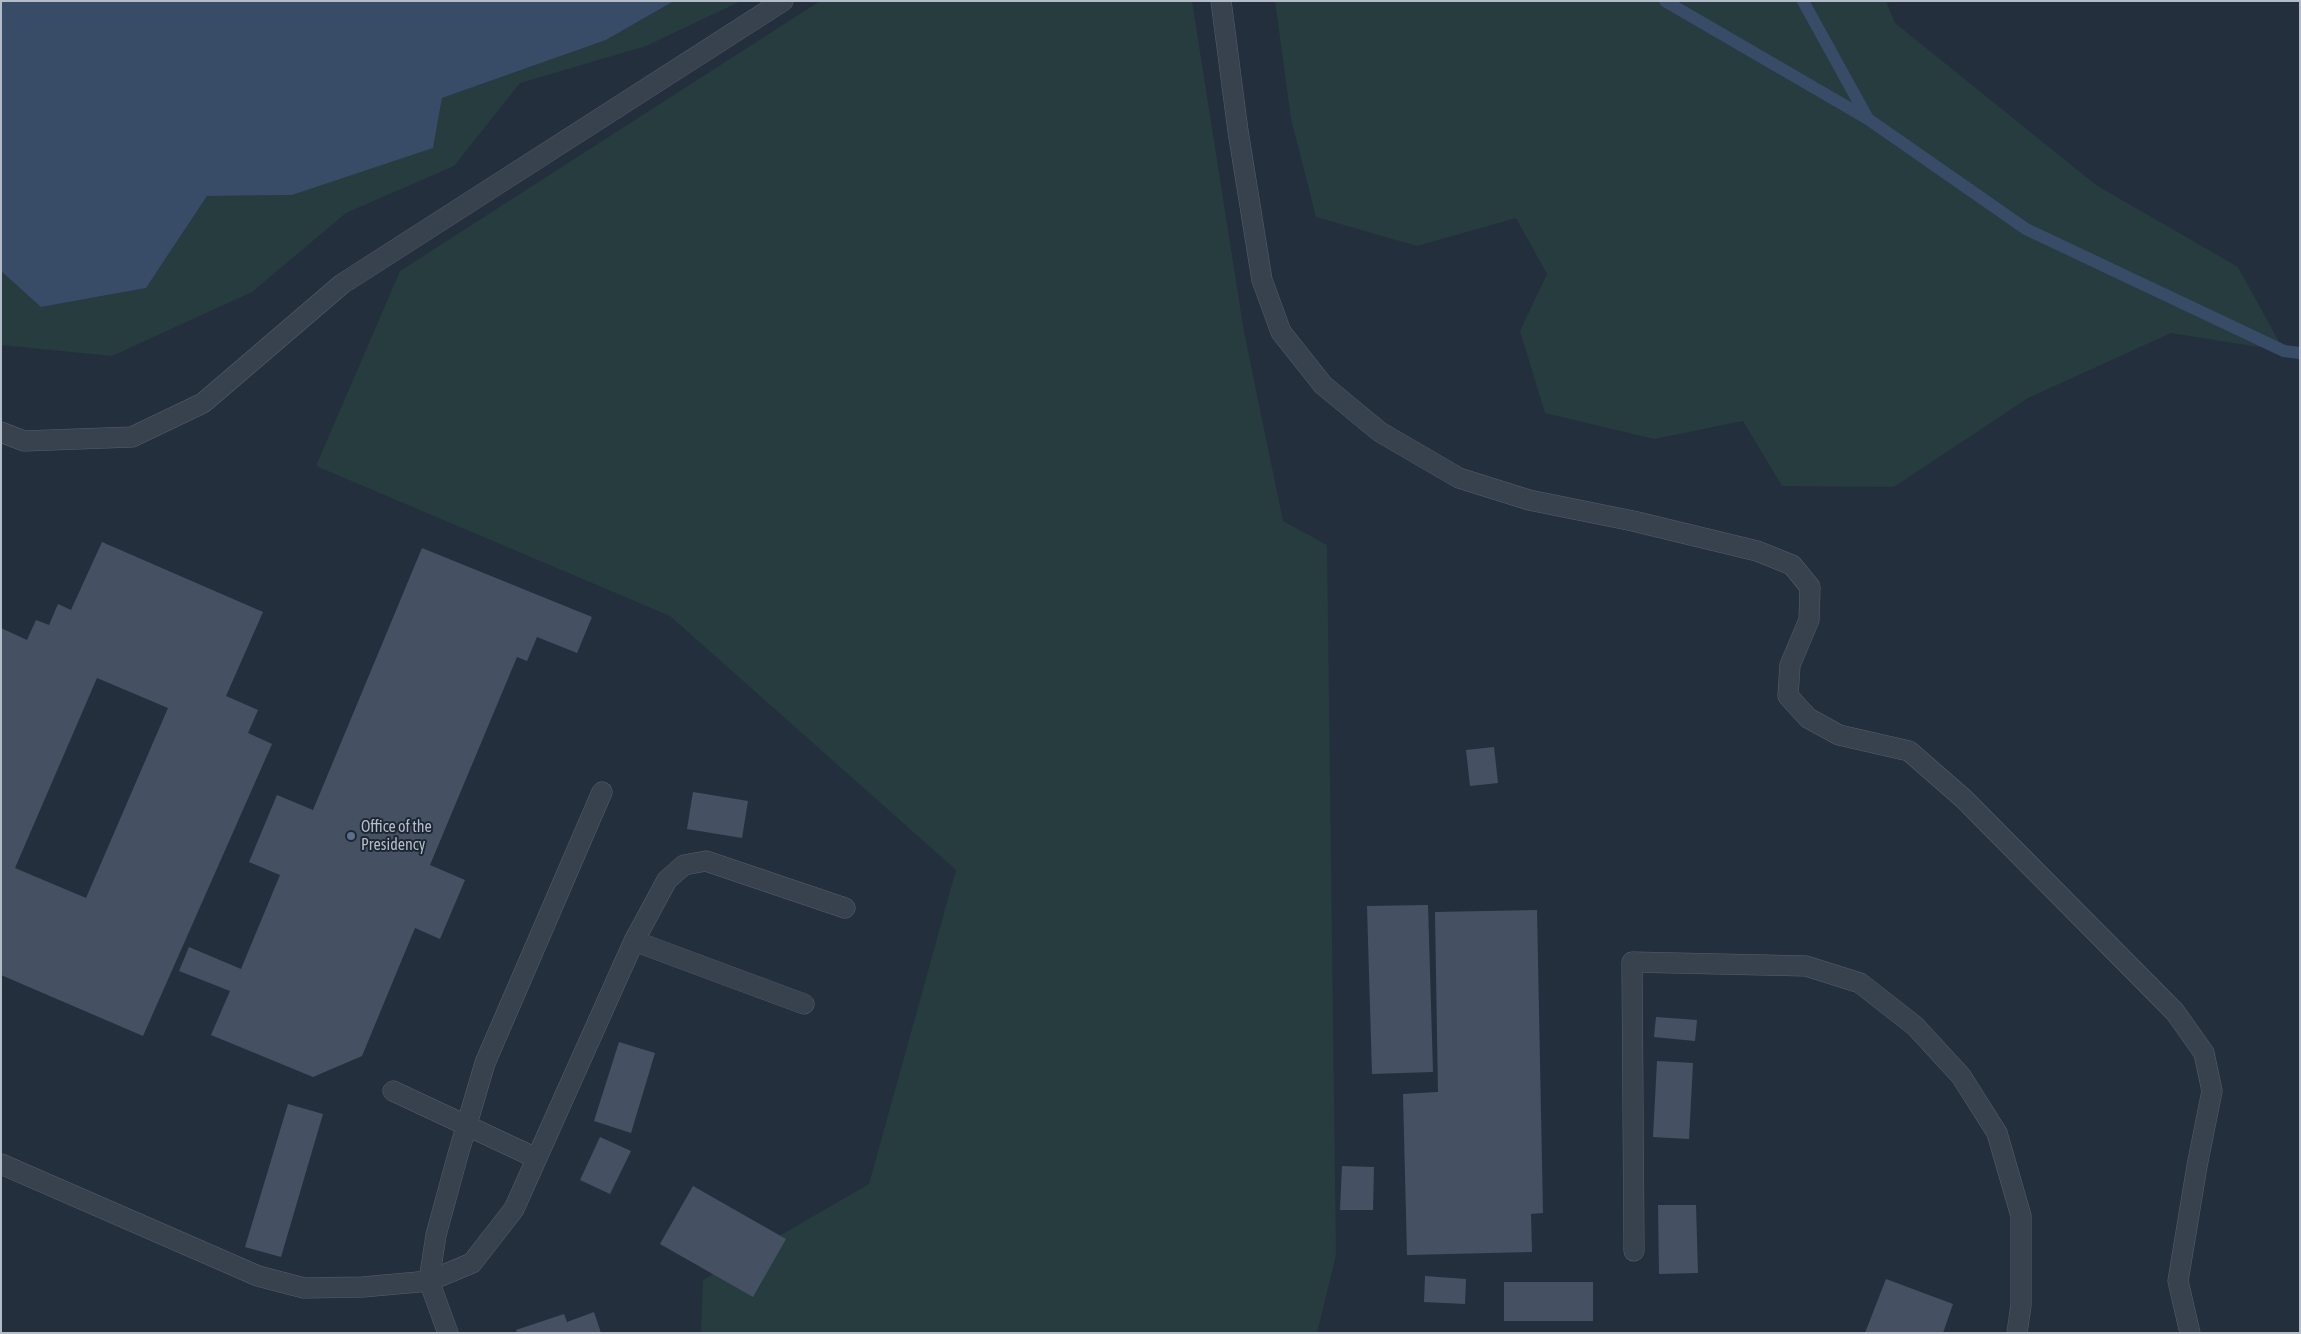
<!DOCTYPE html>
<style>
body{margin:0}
#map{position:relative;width:2301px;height:1334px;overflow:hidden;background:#242f3e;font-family:"Asap Condensed",sans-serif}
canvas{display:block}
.frame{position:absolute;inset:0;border:2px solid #b4bcc9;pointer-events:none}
</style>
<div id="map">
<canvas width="2301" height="1334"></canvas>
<div class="frame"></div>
</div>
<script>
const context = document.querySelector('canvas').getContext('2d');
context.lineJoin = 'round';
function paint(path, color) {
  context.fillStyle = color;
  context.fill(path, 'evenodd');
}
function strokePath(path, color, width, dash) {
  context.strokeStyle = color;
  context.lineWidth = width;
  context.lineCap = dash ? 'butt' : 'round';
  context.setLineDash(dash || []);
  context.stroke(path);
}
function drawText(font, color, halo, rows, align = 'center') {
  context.font = font + ' "Asap Condensed",sans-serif';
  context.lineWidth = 4;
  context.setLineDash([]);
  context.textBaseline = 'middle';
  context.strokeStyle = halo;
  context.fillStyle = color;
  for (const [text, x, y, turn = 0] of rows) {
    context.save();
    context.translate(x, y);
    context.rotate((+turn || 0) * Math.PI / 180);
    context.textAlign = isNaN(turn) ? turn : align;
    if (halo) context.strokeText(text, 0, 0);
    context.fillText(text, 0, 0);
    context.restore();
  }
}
const green = new Path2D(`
 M674,1h67l-95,45 -126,37 -66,83 -108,47 -94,79 -140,64 -111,-11v-74l40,36 105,-19 61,-92 85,-1 141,-47 9,-50 164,-58z
 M820,1h372l52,331 39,189 44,24 9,710 -19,78h-616l2,-53 166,-96 87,-314 -286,-254 -354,-150 84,-195z
 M1275,1h611l9,22 201,162 142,82 46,84 -113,-18 -143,65 -134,89 -112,-1 -39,-65 -89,18 -109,-26 -25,-82 27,-57 -31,-56 -99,28 -101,-29 -25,-98z`);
const water = new Path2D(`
 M1,1h673l-68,39 -164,58 -9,50 -141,47 -85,1 -61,92 -105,19 -40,-36z`);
const stream = new Path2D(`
 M1665,1l203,118 158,110 258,122 16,2
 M1803,1l65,118`);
const building = new Path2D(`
 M102,542l161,70 -37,84 32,14 -10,23 24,11 -129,292 -142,-61v-347l26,12 9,-20 13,5 9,-21 13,6zM97,678l71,30 -82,190 -71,-30z
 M422,548l170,69 -15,36 -40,-16 -10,24 -10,-4 -87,208 35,15 -25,59 -25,-11 -53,128 -49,21 -102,-42 19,-44 -51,-20 10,-24 52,22 39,-94 -31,-13 28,-67 36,15z
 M1494,747l4,36 -28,3 -4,-36z
 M693,792l55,9 -6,37 -55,-9z
 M1428,905l5,167 -61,2 -5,-168z
 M1537,910l6,303 -12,1 1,38 -125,3 -4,-161 35,-2 -3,-180z
 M1656,1017l41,3 -2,21 -41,-4z
 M619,1042l36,11 -24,80 -37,-12z
 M1657,1061l36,2 -4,76 -36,-2z
 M288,1104l35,10 -42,143 -36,-10z
 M600,1137l31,14 -21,43 -30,-14z
 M1342,1166l32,1 -1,43h-33z
 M693,1186l93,53 -33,58 -93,-53z
 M1658,1205h38l2,68 -39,1z
 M1425,1276l41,3 -1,25 -41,-2z
 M1886,1279l67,25 -10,29h-78z
 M1504,1282h89v39h-89z
 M594,1312l7,21h-84l-1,-3 48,-16 3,8z`);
const service = new Path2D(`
 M1221,1l17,130 24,149 19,52 42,53 57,47 79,46 70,22 104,21 124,30 35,14 18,22 -1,33 -19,45 -2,31 20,22 31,17 70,16 55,48 211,213 29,41 8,38 -15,75 -19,115 12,52
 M1,432l23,9 108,-4 71,-34 139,-119 441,-283
 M634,941l170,63
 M393,1091l143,67
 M1,1164l257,112 46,12 59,-1 66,-6 43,-18 42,-54 120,-268 33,-61 17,-15 22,-4 139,47
 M1634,1251l-2,-289 174,4 54,17 55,43 46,50 36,57 24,83v89l-4,28
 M448,1333l-19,-52 7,-46 21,-77 28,-95 117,-271`);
const markers = [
 [351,836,5,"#5c6f8a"]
];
const poiNames = [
 ["Office of the",361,827],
 ["Presidency",361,845]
];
paint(green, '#263c3f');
paint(water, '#394c67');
strokePath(stream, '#394c67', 12);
paint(building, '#455162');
strokePath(service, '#565f6c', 21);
strokePath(service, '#38414e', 20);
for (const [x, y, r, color] of markers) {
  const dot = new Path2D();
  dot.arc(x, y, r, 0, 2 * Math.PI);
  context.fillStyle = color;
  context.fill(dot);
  strokePath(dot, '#1d2633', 2);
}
drawText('16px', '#b4bcc9', '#1d2633', poiNames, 'left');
</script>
